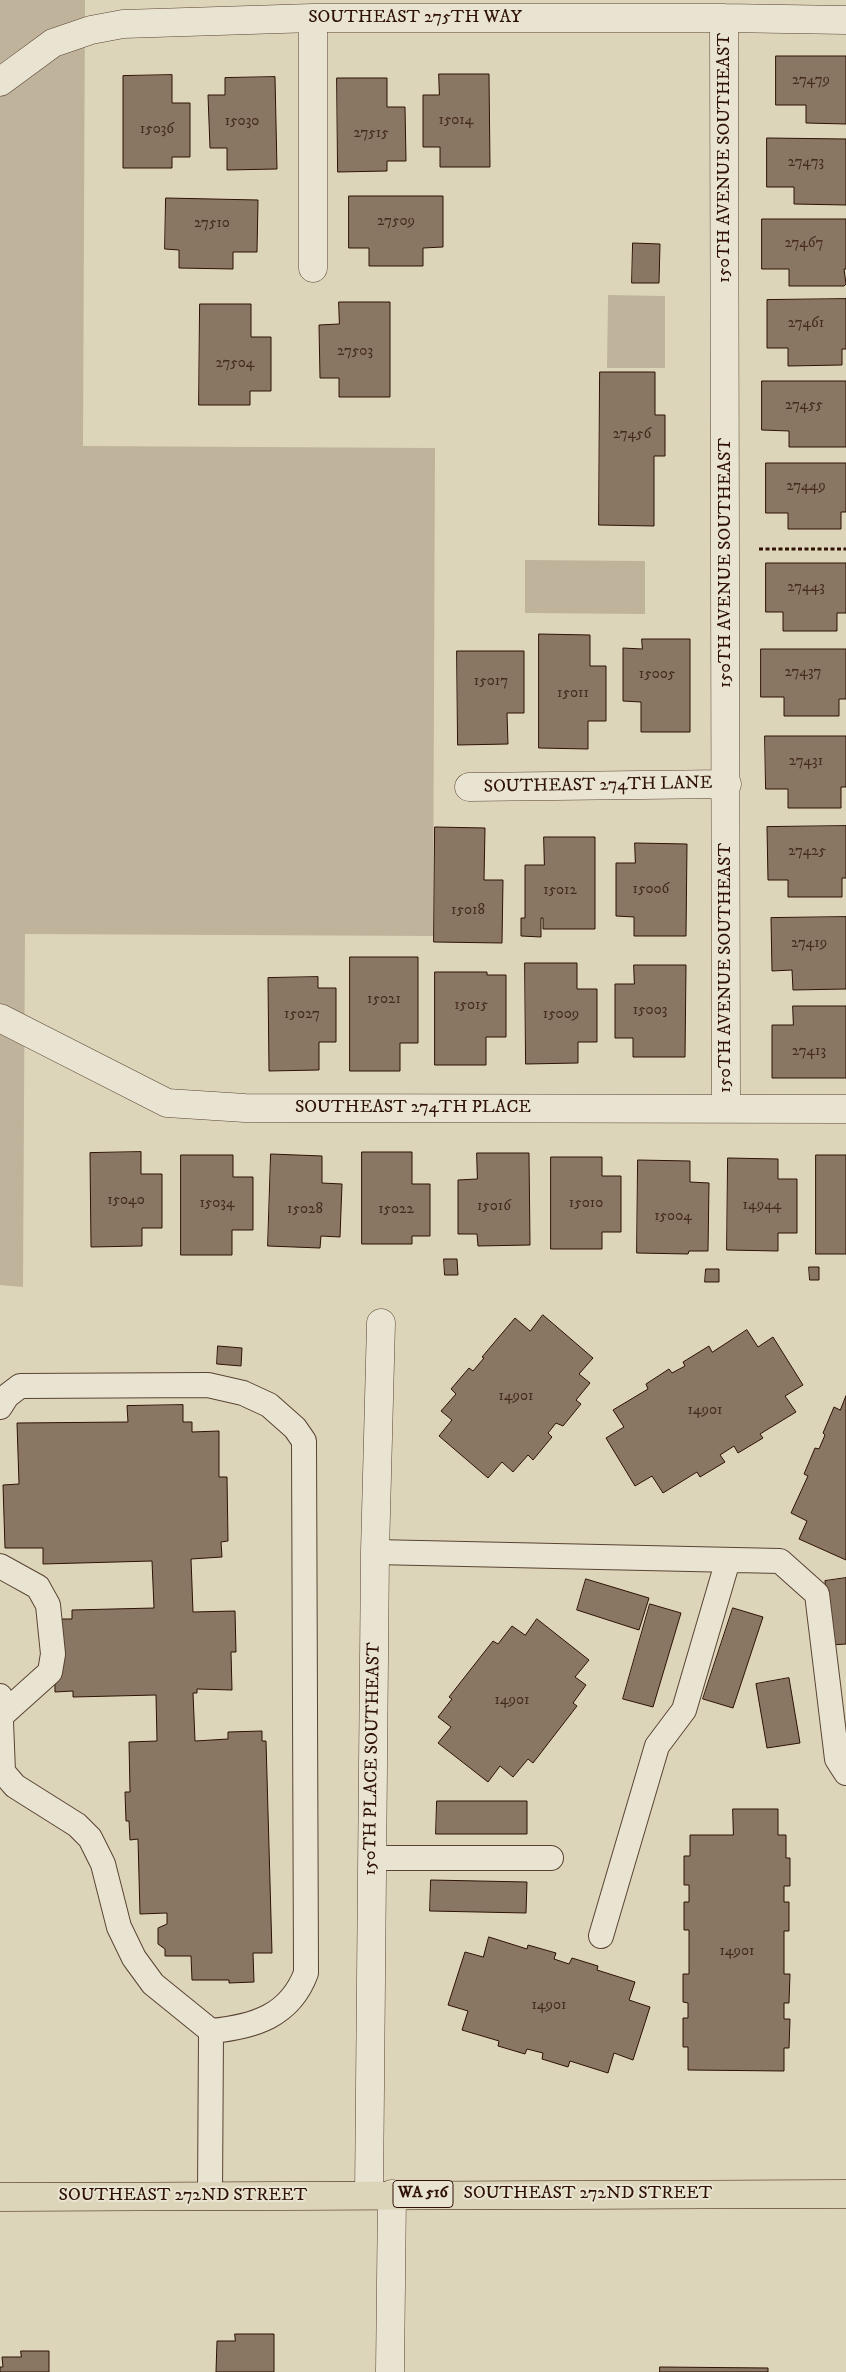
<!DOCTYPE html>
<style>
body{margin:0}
canvas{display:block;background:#ddd5ba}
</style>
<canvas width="846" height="2372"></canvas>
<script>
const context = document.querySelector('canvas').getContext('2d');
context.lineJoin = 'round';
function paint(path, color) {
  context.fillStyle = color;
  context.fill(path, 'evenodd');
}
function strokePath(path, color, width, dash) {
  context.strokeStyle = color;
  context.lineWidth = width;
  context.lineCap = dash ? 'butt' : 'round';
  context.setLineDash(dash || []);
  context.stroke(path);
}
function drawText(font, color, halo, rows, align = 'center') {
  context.font = font + ' "IM FELL DW Pica",serif';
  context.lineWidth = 4;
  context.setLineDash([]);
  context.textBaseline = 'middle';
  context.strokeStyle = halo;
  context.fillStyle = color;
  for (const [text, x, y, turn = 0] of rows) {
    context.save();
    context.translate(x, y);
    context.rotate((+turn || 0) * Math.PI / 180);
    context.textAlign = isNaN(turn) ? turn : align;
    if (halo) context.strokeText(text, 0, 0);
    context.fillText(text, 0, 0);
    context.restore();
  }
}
const green = new Path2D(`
 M0,0h85l-2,446 352,2 -2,488 -408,-2 -2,353 -23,-2z
 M608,295l57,1v72h-58z
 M525,560l120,1v53l-120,-1z`);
const building = new Path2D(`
 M776,56h70v68l-40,-1v-18h-30z
 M439,74h50l1,93h-50v-20h-17v-52h16z
 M172,75v28h18v54h-18v11h-49v-92z
 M275,77l2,92 -50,1v-22h-17l-2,-53h17v-17z
 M337,78h50v29h18l1,54h-19v10l-49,1z
 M767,138l79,1v66l-52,-1v-17h-27z
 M349,196h94v51l-20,1v18h-54v-18h-20z
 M166,198l92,2 -1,52h-24v17l-54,-1v-18l-14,-1z
 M762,219h84v50h-2l2,15 -2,2h-55v-17h-27z
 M633,243l27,1 -1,39h-27z
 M846,299v50h-4v16l-54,1v-18h-21v-48z
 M339,302h51v95h-51v-19h-19l-1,-53 20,-1z
 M200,304h51v33h20v54h-21v14h-51z
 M600,372h55v43h10v41h-11v70l-55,-1z
 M762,381h84v66h-57v-16l-27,-1z
 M766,463h80v49h-5v17h-53v-16h-22z
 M766,563h80v50h-9v18h-54v-19h-17z
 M539,634l51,1v31h16v55h-18v28l-49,-1z
 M642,639h48v93h-49v-30l-18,-1v-53l19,1z
 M761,649h85v50h-7v17h-55v-19h-23z
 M457,651h67v62h-17l1,31 -50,1z
 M765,736h81v51h-5v21h-53v-19h-22z
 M846,826v52h-4v19h-54v-17h-20l-1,-53z
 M435,827l50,1 -1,52h19l-1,63 -68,-1z
 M544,837h51v92h-52v-11h-2v19l-20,-1v-18h4v-53h19z
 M635,843l52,1 -1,92h-52v-19l-18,-1v-53h19z
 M846,917v72l-53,1 -1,-20 -20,1 -1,-53z
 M350,957h68v86h-18v28h-50z
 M525,963h52v26h20v53h-19v21l-52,1z
 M634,965h52l-1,92h-52v-19h-18v-54h19z
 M435,972h52v3h19v62h-20v28h-51z
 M318,977v11h18v54h-17v28l-50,1 -1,-93z
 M793,1006h53v72h-74v-53h21z
 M141,1152v22h21v54h-20v18l-51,1 -1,-94z
 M362,1152h50v32h18v52h-18v8h-50z
 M477,1153h52l1,92 -52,1 -1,-12h-19v-54l19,-1z
 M271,1154l51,2v27l20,1 -2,53 -19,-1 -1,12 -52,-2z
 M181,1155h52v22h20v53h-21v25h-51z
 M816,1155h30v99h-30z
 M551,1157h51v19h19v56h-19v17h-51z
 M728,1158l50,1v20h19v54h-19v18l-51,-1z
 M638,1160l52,1v21l19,1 -1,68h-19l-1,3 -51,-1z
 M444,1259h13l1,16h-13z
 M809,1267h10v13h-9z
 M706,1269h13v13h-14z
 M543,1315l50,43 -14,16 11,9 -14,17 5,4 -18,22 -7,-3 -8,10 4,4 -19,23 -5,-5 -15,17 -11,-10 -14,16 -49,-42 13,-16 -11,-9 15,-17 -5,-5 18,-21 4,3 11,-13 -2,-1 33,-39 15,13z
 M747,1330l11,17 15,-10 30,48 -18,11 11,16 -36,22 3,4 -25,15 -4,-7 -14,9 5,7 -25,15 -3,-5 -34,21 -11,-17 -17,10 -29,-48 18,-11 -11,-17 35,-21 -2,-5 23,-15 3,4 13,-7 -2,-4 26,-16 3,6z
 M218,1346l24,2 -1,18 -24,-2z
 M846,1396v164l-47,-21 8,-18 -16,-8 17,-37 -4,-2 11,-26 4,1 6,-14 -2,-2 11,-26 6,3z
 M183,1405v17h9v10l27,-1v46h8l1,64 -7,1 1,15 -31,2 2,53 42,-1 1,41h-5l1,38 -35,-1v4h-4l2,48 33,-2v-7l34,-1v10h4l6,212h-19l1,29 -25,1v-3h-37l-1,-24h-26v-7l-7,-5v-16l9,-4v-11l-27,1 -2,-75 -8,1 -1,-19h-3l-1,-29h5l-1,-50 28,-1 -1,-46 -83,2v-6l-18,1 -1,-73h18v-9l82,-2 -2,-47 -109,3v-16h-38l-2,-63 16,-1 -2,-61 111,-1 -1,-16z
 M846,1578v66l-15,1 -6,-64z
 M586,1579l63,19 -10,32 -62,-20z
 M650,1604l31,9 -28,94 -30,-8z
 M733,1608l30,9 -30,91 -30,-9z
 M537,1619l52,41 -14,17 11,8 -13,18 4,3 -44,57 -5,-4 -15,18 -13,-11 -12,16 -50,-39 13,-16 -13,-10 14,-18 -3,-2 44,-56 5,3 14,-18 13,9z
 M789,1678l11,65 -33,5 -11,-64z
 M437,1801h90v33h-91z
 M733,1809h45v26h8v23h4v28h-6v16h5v29h-5v43h6l-1,29h-5v16h6l-1,29h-5v23l-96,-1v-23h-5v-29h5v-15l-5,-1v-28h6v-44h-5v-28h5v-17h-5v-29h6v-21h43z
 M431,1880l96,2 -1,31 -96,-2z
 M489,1937l38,12 1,-4 28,8 -2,6 15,5 3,-6 26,8 -1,4 38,12 -6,18 21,7 -17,53 -19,-7 -6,20 -38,-12 -2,6 -26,-8 1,-6 -16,-4 -2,5 -27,-8 1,-5 -37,-11 6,-19 -20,-6 17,-53 18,5z
 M235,2334h39v38h-58l1,-31h18z
 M21,2351h28v21h-49v-5h3l-1,-10h19z
 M660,2367l108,1v4h-108z`);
const path = new Path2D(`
 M759,549h87`);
const lane = new Path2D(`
 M0,1407l7,-11 13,-10 188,-1 35,8 26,12 26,23 9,13 2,532c-16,43 -52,54 -95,58l-58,-47 -19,-26 -15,-31 -16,-63 -13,-26 -13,-13 -62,-39 -12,-14 -3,-76
 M375,1552l405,9 37,33 20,165 9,14
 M0,1566l38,21 10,18 5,49 -3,18 -49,44
 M372,1858h179
 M601,1936l56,-190 27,-36 44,-150
 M210,2196l1,-165`);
const street = new Path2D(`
 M313,18v250
 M724,18l2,1090
 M0,82l53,-39 38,-13 32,-6 190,-6h411l122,2
 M469,787l258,-3
 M0,1018l167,85 78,5 601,1
 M369,2194l6,-642 6,-229
 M390,2372l2,-178`);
const primary = new Path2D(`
 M0,2197l846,-3`);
const numberNames = [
 ["27479",811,81],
 ["15014",456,121],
 ["15030",242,122],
 ["15036",157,130],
 ["27515",371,134],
 ["27473",806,163],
 ["27509",396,222],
 ["27510",212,224],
 ["27467",804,244],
 ["27461",806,324],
 ["27503",355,352],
 ["27504",235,364],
 ["27455",804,406],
 ["27456",632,435],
 ["27449",806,487],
 ["27443",806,588],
 ["27437",803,673],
 ["15005",657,675],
 ["15017",491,682],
 ["15011",573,694],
 ["27431",806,762],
 ["27425",807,852],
 ["15006",651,890],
 ["15012",560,891],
 ["15018",468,911],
 ["27419",809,944],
 ["15021",384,1000],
 ["15015",471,1006],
 ["15003",650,1011],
 ["15027",302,1015],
 ["15009",561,1015],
 ["27413",809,1052],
 ["15040",126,1201],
 ["15034",217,1204],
 ["15010",586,1204],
 ["14944",762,1206],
 ["15016",494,1207],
 ["15028",305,1210],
 ["15022",396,1210],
 ["15004",673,1217],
 ["14901",516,1397],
 ["14901",705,1411],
 ["14901",512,1701],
 ["14901",737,1952],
 ["14901",549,2006]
];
const shields = [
 [423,2194,60]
];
const shieldNames = [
 ["WA 516",423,2194]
];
const streetNames = [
 ["SOUTHEAST 275TH WAY",415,18],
 ["150TH AVENUE SOUTHEAST",725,158,-90],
 ["150TH AVENUE SOUTHEAST",726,563,-90],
 ["SOUTHEAST 274TH LANE",598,786,-1],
 ["150TH AVENUE SOUTHEAST",726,968,-90],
 ["SOUTHEAST 274TH PLACE",413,1108],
 ["150TH PLACE SOUTHEAST",373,1759,-89],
 ["SOUTHEAST 272ND STREET",588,2194],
 ["SOUTHEAST 272ND STREET",183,2196]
];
paint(green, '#bfb49b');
paint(building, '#897763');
strokePath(building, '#2f1205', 1);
strokePath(lane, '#5a4332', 26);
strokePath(street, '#5a4332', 29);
strokePath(primary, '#2f1205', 29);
strokePath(path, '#2f1205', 3, [4, 2.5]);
strokePath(lane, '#e9e4d2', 24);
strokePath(street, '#e9e4d2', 28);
strokePath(primary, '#ddd5ba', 28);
drawText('15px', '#462b1c', null, numberNames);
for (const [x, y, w] of shields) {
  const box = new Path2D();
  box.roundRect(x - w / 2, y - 13.5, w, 27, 4);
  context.fillStyle = '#e9e4d2';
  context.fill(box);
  strokePath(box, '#2f1205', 1);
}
drawText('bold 16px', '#2f1205', null, shieldNames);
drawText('18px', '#2f1205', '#e9e4d2', streetNames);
</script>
